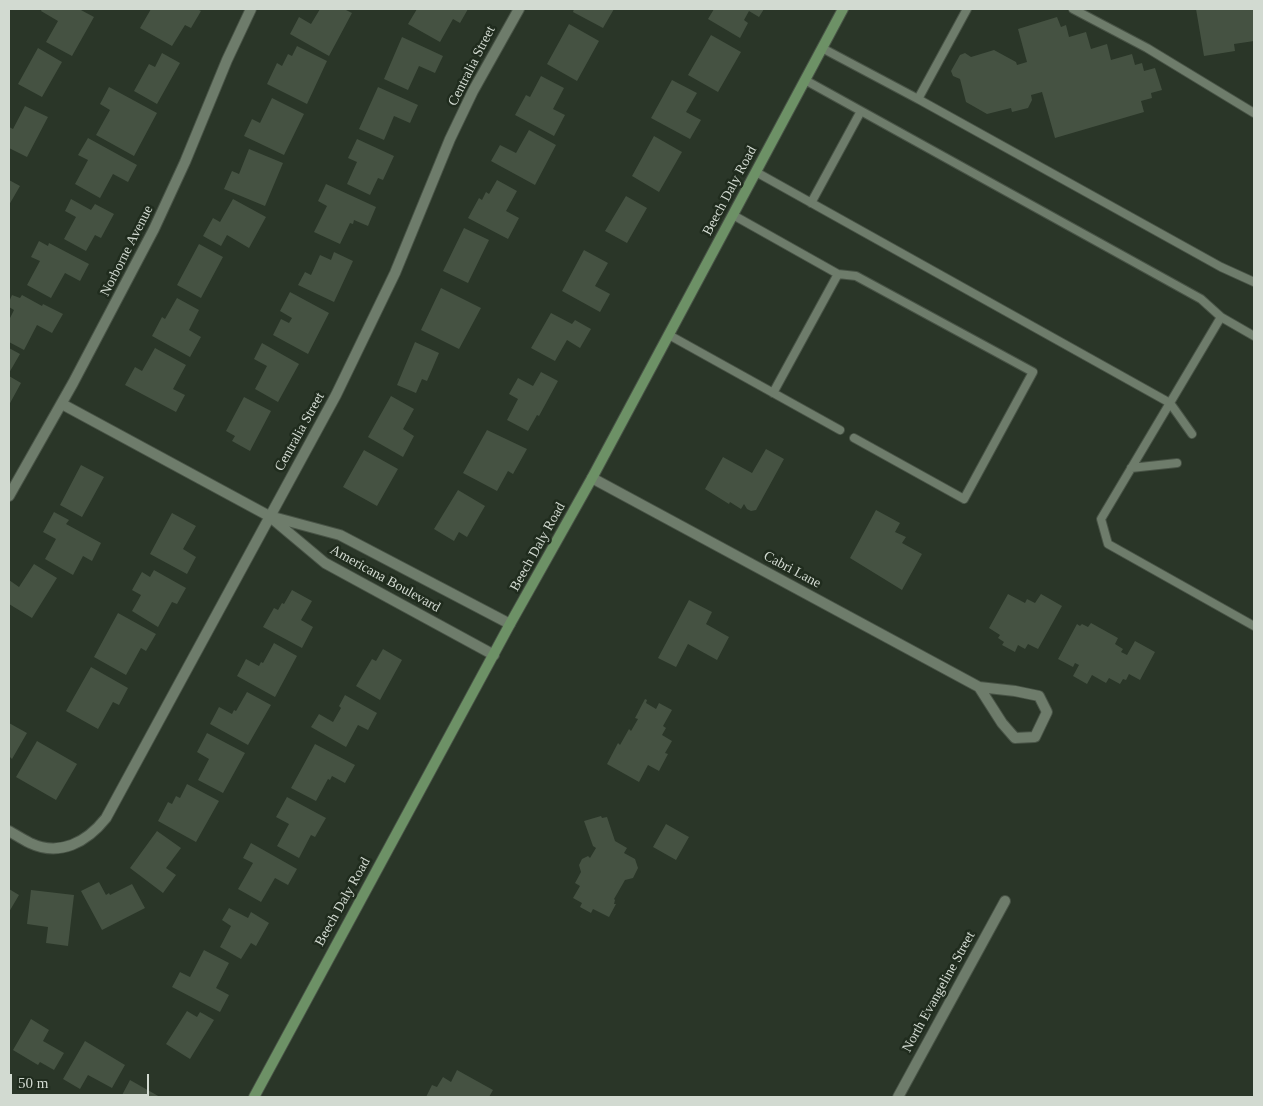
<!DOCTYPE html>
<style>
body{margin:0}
#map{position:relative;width:1263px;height:1106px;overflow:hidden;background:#2a3628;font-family:Georgia,serif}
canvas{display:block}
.frame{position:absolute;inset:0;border:10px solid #d2dad1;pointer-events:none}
.scale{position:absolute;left:10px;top:1074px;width:139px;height:22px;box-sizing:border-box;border:2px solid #d2dad1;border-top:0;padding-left:6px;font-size:15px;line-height:18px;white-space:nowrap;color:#d2dad1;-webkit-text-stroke:4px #202c1e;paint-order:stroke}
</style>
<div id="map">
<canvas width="1263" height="1106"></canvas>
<div class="frame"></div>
<div class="scale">50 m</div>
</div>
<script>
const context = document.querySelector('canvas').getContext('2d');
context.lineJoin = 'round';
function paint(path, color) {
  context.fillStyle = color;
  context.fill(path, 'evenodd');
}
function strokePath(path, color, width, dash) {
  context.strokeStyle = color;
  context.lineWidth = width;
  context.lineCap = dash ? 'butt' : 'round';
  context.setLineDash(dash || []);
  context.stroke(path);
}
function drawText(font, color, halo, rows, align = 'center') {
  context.font = font + ' Georgia,serif';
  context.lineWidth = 5;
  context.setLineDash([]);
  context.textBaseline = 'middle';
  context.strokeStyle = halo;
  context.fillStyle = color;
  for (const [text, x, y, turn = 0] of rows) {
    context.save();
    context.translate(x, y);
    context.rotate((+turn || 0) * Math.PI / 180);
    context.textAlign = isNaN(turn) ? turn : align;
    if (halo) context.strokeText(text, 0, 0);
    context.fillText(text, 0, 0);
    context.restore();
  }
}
const building = new Path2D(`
 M42,9h37l15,8 -22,39 -26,-14 12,-21 -17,-10z
 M151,9h46l4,2 -10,17 -6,-3 -13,21 -32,-18z
 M320,9h24l8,4 -23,43 -39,-22 9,-17 12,7z
 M417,9h51l-8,14 -7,-4 -13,23 -32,-18z
 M574,9h40l-11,19 -30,-16z
 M714,9h50l-5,8 -10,-6 -5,9 4,3 -8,15 -32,-19z
 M1196,9h58v32l-20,3 1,7 -31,5z
 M1057,17l4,10 5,-2 3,12 17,-5 5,17 16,-5 4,16 21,-6 3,11 7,-2 2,8 11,-3 7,22 -11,3 1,5 -11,3 3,11 -89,26 -13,-46 -11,3 1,5 -4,8 -16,4 -1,-4 -24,6 -21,-12 -6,-23 -7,-3 -2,-5 9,-16 5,-2 6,4 23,-7 22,12 1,3 10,-3 -9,-33z
 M569,24l30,17 -22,40 -30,-17z
 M711,35l30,17 -23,40 -30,-17z
 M402,37l41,19 -8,17 -16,-7 -11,24 -24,-11z
 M297,46l30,15 -20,43 -40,-20 10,-21 5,3 6,-12 4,2z
 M38,48l24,14 -20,35 -24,-13z
 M162,53l18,10 -23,41 -23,-13 15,-27 6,3z
 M541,76l23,12 -11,21 12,6 -11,21 -39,-21 11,-20 4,2z
 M672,80l25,13 -11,19 15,8 -11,19 -39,-21z
 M109,87l48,26 -23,43 -38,-21 14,-25 -10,-6z
 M378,87l40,18 -8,18 -16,-7 -10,24 -25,-11z
 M272,98l32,16 -20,41 -40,-19 8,-17 8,4z
 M25,106l23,11 -21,40 -18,-9v-21l4,2z
 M529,130l27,15 -21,40 -44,-24 9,-16 16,8z
 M654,136l28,16 -23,40 -27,-16z
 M88,138l49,27 -9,17 -15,-8 -13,24 -25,-14 13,-24 -10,-5z
 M357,139l37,17 -11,24 -5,-2 -8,17 -23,-11 10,-22 -9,-4z
 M249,149l34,14 -18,43 -41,-17 8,-18 7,3z
 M9,180l11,6 -11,19z
 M497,180l20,11 -11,20 13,7 -11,21 -40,-21 11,-20 3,2 4,-8 3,2z
 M326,184l50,23 -8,19 -14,-6 -1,4 -3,-1 -10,21 -26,-12 13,-26 -9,-5z
 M626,196l21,12 -20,35 -22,-12z
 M71,199l20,11 4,-6 19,10 -13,24 -6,-3 -9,16 -22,-12 12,-22 -11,-6z
 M233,199l33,18 -17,31 -22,-13 -6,11 -18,-10 10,-18 7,4z
 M464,228l25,12 -21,43 -25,-12z
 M39,241l9,5 1,-3 40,21 -9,17 -15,-8 -14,25 -24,-13 13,-24 -9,-4z
 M199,244l24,13 -22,41 -24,-13z
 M584,250l24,13 -13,23 15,8 -10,18 -38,-21z
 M334,252l19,9 -19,41 -36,-17 7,-13 6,3 9,-20 11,5z
 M441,288l40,20 -22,41 -38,-19z
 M290,292l39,21 -21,41 -35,-19 8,-16 8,4 3,-5 -12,-7z
 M12,295l8,3 2,-3 20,11 1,-2 20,10 -11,19 -15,-8 -13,25 -15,-8v-22l5,-10 -5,-3v-5z
 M177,298l22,12 -10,20 12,7 -11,20 -38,-21 10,-19 3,2z
 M551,313l21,11 3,-4 16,9 -11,19 -13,-8 -12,21 -24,-13z
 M415,342l24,11 -12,28 -5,-2 -6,14 -19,-8z
 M262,343l37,21 -21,38 -23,-13 12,-23 -13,-7z
 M9,348l11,6 -11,19z
 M155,348l31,17 -13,24 12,6 -9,17 -51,-27 10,-18 7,4z
 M541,372l17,9 -19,35 -2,-1 -9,16 -21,-11 11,-21 -9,-5 9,-16 15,8z
 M9,376l12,7 -12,22z
 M391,396l23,13 -11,20 11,7 -11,21 -35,-20z
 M244,397l27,14 -21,40 -18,-10 3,-5 -9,-5z
 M487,430l40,19 -14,25 -5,-3 -11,20 -34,-18z
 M766,449l18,10 -28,51 -5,1 -4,-2 -3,-5 -3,5 -11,-7 -1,2 -24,-15 18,-32 29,16z
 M364,450l34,19 -21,37 -34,-19z
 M81,465l23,12 -22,40 -22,-12z
 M458,490l27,16 -18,31 -8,-5 -5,9 -20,-12z
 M876,510l24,13 -5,9 11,5 -4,6 20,11 -20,36 -52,-32z
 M54,512l15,8 -3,4 35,19 -9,18 -9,-5 -10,19 -28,-16 11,-20 -13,-7z
 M172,513l24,13 -13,23 13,8 -9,17 -37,-20z
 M34,564l23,14 -25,40 -23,-14v-24l10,7z
 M154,570l32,18 -9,16 -5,-2 -14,25 -26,-16 9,-16 -9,-5 10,-18 8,5z
 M292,590l20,11 -11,19 12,7 -11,21 -39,-21 11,-19 4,2 4,-7 2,1z
 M1008,594l17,9 2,-4 8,4 6,-9 21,12 -24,43 -10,-5 -3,5 -7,-4 -3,7 -13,-7 2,-3 -6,-4 2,-3 -11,-7z
 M689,600l23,12 -6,12 23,13 -12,23 -29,-16 -12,23 -18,-9z
 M118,613l38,21 -10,17 -5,-3 -15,27 -32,-18z
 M1091,623l27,15 -3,6 8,5 -2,3 6,3 8,-14 20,11 -15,28 -11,-6 -3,6 -3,-1 -3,5 -11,-6 -3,5 -14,-8 -5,9 -14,-8 6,-11 -4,-2 -2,4 -15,-8 19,-35 3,2 2,-2 6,3z
 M274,643l23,13 -22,41 -38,-21 9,-17 13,7 2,-4 2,1z
 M383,649l19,11 -22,40 -24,-14 16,-27 4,2z
 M91,667l37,21 -9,17 -6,-3 -15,27 -32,-18z
 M247,692l24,13 -23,40 -38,-21 9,-17 13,7 2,-4 2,1z
 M345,695l32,18 -9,17 -10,-5 -12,22 -35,-20 8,-13 14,8 8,-14 -2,-2z
 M645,699l2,1 -1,3 10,6 3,-6 13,7 -9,16 3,2 -4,7 10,6 -7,12 3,1 -9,17 -11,-6 -9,17 -32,-18 11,-21 2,2 9,-16 2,2 7,-12 -3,-1z
 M9,723l18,10 -15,26 -3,-3z
 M207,733l38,20 -22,40 -25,-13 11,-21 -12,-7z
 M37,741l40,23 -21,36 -40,-23z
 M315,744l40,21 -10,18 -13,-7 -2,4 -2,-1 -12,22 -25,-13z
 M187,784l32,17 -23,41 -38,-21 10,-19 4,2 4,-8 4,2z
 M287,797l39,21 -11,19 -4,-2 -12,23 -22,-12 12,-22 -13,-7z
 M601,816l1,2 5,-1 8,24 12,7 -3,5 11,6 3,9 -5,10 -8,2 -11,19 1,1 -1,4h2l-7,13 -16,-8 -2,4 -11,-6 2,-4 -9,-5 7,-12 -5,-3 6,-11 -2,-7 3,-6 6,-3 2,2 6,-10 -3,-2 -9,-25z
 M666,824l23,13 -13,23 -23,-13z
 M157,831l24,17 -15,20 10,7 -13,18 -33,-25z
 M251,843l46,26 -9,16 -13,-7 -14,24 -23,-13 15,-26 -10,-5z
 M99,882l7,13 3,-2 1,2 22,-11 13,24 -43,22 -21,-39z
 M9,889l10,6 -10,17z
 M31,890l43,5 -6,51 -22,-3 2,-16 -21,-3z
 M229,908l19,10 3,-6 18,11 -13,23 -5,-3 -10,16 -21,-12 11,-21 -9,-6z
 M204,950l25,13 -13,25 13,7 -9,17 -48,-25 8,-15 10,5z
 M187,1011l10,6 3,-5 14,8 -24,39 -24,-15z
 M31,1019l18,11 -6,11 21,12 -10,17 -14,-8 -2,3 -25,-15z
 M85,1041l40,24 -13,23 -24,-13 -8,14 -17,-10z
 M457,1070l36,20 -4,7h-63l6,-12 5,2 6,-10 8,5z
 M130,1080l30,17h-39z`);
const lane = new Path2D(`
 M1073,9l74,39 107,65
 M822,48l96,51 49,-90
 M805,80l396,219 20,18 33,19
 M918,99l303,168 33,15
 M756,172l414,231 22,31
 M811,203l50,-92
 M733,215l105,59 18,2 177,96 -69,127 -110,-61
 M1221,317l-120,202 7,25 146,82
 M669,335l171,95
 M773,393l65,-119
 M1131,468l46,-5`);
const street = new Path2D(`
 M62,404l207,112 56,47 169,92
 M592,478l387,209 23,36 13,15 20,-1 12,-25 -8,-16 -24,-5 -36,-4
 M9,496l64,-113 81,-154 31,-67 42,-102 24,-51
 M273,517l67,18 170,89
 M9,831c7,4 13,8 21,12 30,14 57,-1 76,-25l230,-423 59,-122 55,-134 23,-48 46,-82
 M898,1097l107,-196`);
const secondary = new Path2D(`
 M254,1097l256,-473 82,-146 251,-469`);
const streetNames = [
 ["Centralia Street",472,66,-63],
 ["Beech Daly Road",730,191,-62],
 ["Norborne Avenue",127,251,-63],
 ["Centralia Street",300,432,-61],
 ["Beech Daly Road",538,547,-61],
 ["Cabri Lane",792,570,28],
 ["Americana Boulevard",385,579,29],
 ["Beech Daly Road",343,902,-61],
 ["North Evangeline Street",939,992,-61]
];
paint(building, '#455242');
strokePath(lane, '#485346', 10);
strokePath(street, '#485346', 12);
strokePath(secondary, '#485346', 12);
strokePath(lane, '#6e7c6b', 8);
strokePath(street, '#6e7c6b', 10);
strokePath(secondary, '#6d9166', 10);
drawText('14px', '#d2dad1', '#202c1e', streetNames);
</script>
